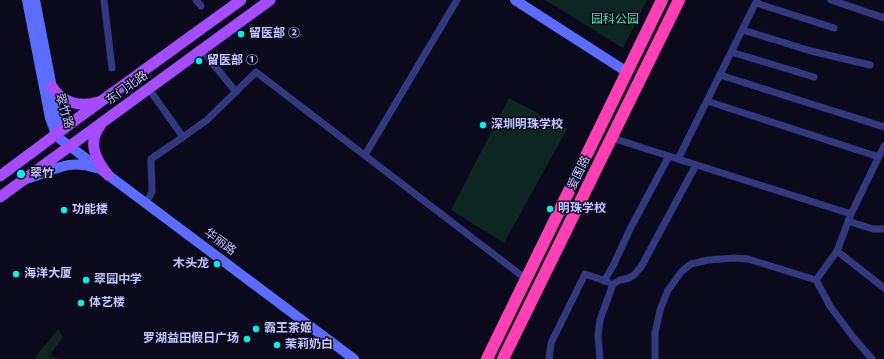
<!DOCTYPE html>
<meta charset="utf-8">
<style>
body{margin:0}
canvas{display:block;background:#0b0a1c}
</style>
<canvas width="884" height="359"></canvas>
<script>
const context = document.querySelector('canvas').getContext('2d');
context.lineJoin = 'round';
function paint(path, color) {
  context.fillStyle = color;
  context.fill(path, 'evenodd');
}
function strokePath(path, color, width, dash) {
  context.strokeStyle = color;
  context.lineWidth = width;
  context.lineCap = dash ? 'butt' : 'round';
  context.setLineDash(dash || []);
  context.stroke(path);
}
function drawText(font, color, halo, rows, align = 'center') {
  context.font = font + ' Karla,"Noto Sans SC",sans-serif';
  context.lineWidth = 3;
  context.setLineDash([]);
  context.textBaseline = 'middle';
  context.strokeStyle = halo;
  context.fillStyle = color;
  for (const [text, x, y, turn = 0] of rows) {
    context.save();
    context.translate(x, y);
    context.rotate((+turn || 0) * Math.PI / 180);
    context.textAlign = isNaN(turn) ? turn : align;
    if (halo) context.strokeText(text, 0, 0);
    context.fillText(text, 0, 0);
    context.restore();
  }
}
const green = new Path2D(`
 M545,0h102l-24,48z
 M509,98l58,31 -63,114 -53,-33z
 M58,329l5,8 -15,21 5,-1 7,2h-26z`);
const street = new Path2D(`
 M104,0l8,68
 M196,0l5,6
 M831,0l53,18
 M756,3l78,25
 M743,30l68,21 59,14
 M202,50l34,42
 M731,52l83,25
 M720,75l164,52
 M149,89l34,48 24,-17 49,-48 270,207
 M707,101l172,56
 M612,138l239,76
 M365,155l92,-155
 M678,159l79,-159
 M146,203l6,-11 -1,-33 32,-22
 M848,221l25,8h11
 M837,251l47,37
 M816,280l21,-29 14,-37 33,-68
 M604,281l9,-15 18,-39 38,-71
 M549,359l2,-16 34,-69 23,8
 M600,359l-2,-24 2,-15 13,-36 7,-4 9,-2 5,-3 7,-8 55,-102
 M655,359v-26l5,-23 8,-20 14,-19 9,-7 17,-4 26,-2 14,1 68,21 14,26 23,31 19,22`);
const secondary = new Path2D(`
 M27,0l23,118 6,16 4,5 294,220
 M35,0l25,129
 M515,0l112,72
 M26,179c27,-7 40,-21 70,-11`);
const primary = new Path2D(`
 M52,87c10,15 28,21 46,15
 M100,126c-13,17 -4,34 8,49
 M0,176l78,-58 163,-118
 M0,197l270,-197`);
const highway = new Path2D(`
 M487,359l175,-359
 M503,359l176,-359`);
const markers = [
 [241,34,4,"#00f0ea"],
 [199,61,4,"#00f0ea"],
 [483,125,4,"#00f0ea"],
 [21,174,5,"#00f0ea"],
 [550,209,4,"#00f0ea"],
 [64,210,4,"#00f0ea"],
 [217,264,4,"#00f0ea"],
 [16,274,4,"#00f0ea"],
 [86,280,4,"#00f0ea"],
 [81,303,4,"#00f0ea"],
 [256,329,4,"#00f0ea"],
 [247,339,4,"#00f0ea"],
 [277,345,4,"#00f0ea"]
];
const parkNames = [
 ["园科公园",615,20]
];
const poiNames = [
 ["留医部 ②",249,34],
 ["留医部 ①",207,61],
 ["深圳明珠学校",491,125],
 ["翠竹",30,174],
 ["明珠学校",558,209],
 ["功能楼",72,210],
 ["木头龙",209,264,"right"],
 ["海洋大厦",24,274],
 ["翠园中学",94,280],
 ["体艺楼",89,303],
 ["霸王茶姬",264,329],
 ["罗湖益田假日广场",239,339,"right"],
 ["茉莉奶白",285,345]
];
const streetNames = [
 ["东门北路",127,88,-36],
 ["翠竹路",64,111,73],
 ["爱国路",579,173,-64],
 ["华丽路",220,242,37]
];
paint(green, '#0d2622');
strokePath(street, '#32397e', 7);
strokePath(secondary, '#5c6cff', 10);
strokePath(primary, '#a54cff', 11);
strokePath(highway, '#ff40b4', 12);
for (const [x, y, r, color] of markers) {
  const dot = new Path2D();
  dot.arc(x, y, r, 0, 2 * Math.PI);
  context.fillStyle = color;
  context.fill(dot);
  strokePath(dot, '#0b0a1c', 1.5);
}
drawText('12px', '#4ce4ab', '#0b0a1c', parkNames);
drawText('bold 12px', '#c5c5ff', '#0b0a1c', poiNames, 'left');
drawText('12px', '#c5c5ff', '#0b0a1c', streetNames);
</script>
